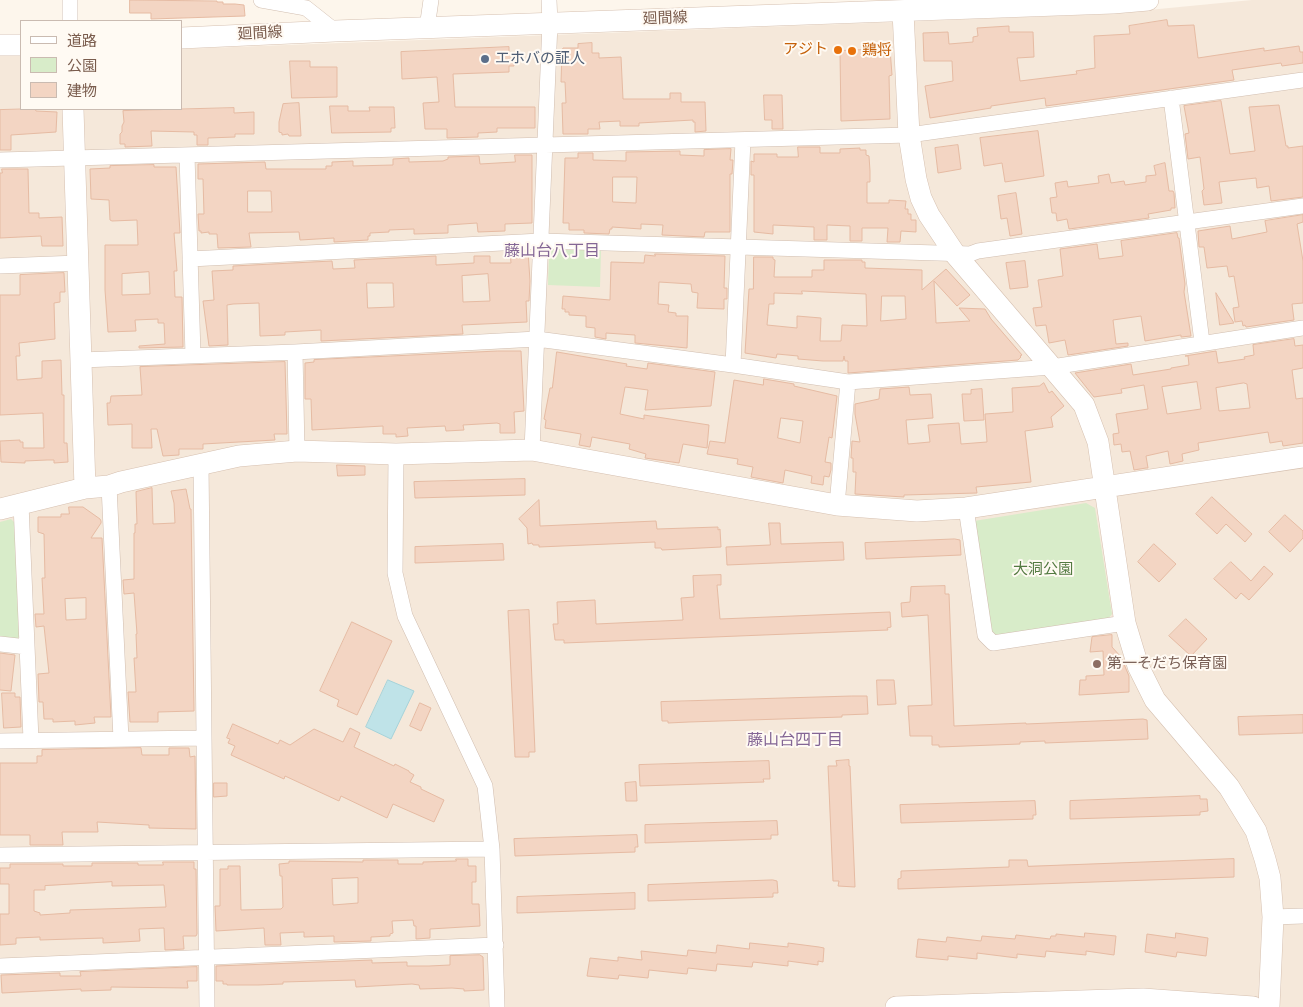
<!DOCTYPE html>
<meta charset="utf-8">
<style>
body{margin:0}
#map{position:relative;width:1303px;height:1007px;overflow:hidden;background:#fdf6ec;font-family:Roboto,"Noto Sans JP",sans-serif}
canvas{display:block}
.legend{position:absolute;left:20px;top:20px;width:162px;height:90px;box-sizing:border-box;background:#fffaf3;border:1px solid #cabbb1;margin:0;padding:6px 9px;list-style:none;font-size:15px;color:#7a5c4d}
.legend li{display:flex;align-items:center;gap:10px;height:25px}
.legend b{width:25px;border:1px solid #cabbb1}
</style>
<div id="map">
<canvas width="1303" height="1007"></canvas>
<ul class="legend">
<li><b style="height:6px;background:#fff"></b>道路</li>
<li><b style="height:14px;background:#d8ecc9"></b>公園</li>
<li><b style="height:14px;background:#f3d5c3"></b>建物</li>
</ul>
</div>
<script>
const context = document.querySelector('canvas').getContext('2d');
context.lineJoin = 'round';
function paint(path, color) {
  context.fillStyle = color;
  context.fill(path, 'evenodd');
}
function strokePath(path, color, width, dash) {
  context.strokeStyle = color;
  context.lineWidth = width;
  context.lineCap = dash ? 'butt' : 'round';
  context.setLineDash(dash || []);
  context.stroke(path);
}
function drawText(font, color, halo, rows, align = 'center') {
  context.font = font + ' Roboto,"Noto Sans JP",sans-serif';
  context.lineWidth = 4;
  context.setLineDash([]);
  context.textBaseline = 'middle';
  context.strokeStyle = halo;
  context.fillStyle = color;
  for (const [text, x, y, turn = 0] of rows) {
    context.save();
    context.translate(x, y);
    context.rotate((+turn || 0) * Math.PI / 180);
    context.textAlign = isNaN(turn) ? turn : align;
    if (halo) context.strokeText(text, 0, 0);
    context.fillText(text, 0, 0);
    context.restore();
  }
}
const residential = new Path2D(`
 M1252,0h51v1007h-1303v-951l21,-1v54h160v-60l926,-35z`);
const green = new Path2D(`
 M553,248l48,2 -1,37 -52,-2 1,-33z
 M1086,503l9,5 17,106 -4,5 -112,17 -5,-4 -17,-111z
 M11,519l5,5 4,112 -4,4 -16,-2v-116z`);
const water = new Path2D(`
 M388,680l26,11 -23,48 -25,-12z`);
const building = new Path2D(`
 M130,0l87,1v1h6v2h12l9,1 1,11 -94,3v-6h-21z
 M1167,20l1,6 26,-1 4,33 66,-10v3l35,-5 1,6h3v11l-21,3 -1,-3 -49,7 2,10 -188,26 -1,-8 -54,8v2l-61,10 -5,-32 28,-5 -1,-20h-28l-1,-28 25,-1 1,12 24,-2v-5l5,-1 -1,-8 32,-2v6h24l1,25 -17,1 3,23 57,-7 -1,-3 19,-3 -1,-32 36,-2 -1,-8z
 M592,43v10h7v5l22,-1 2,42h47v-6h11v9h24l1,29 -11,1v-10h-2v-2l-54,3v3h-19v-5l-21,1 1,7h-12v5h-25l-1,-31h4l-1,-21h-4l1,-31 1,-3h15v-4z
 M509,47v7h5v12h-5v6l-56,2 2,33h80v21h-38v4l-19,1v4l-31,1v-9h-22l-2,-26 16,-1 -2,-25 -35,2 -1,-27z
 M890,49l2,26 -3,1 1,43 -49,2 -1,-70z
 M290,61h20v6h27v30l-45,1z
 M764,95h18l1,34h-11v-9h-7z
 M1221,101l9,53 25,-3 -6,-44 30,-2 7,41h2v2l15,-2v51l-32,4 -2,-15 -12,2 -1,-10 -37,4 3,21 -18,2 -2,-14 2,-2 -4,-32 -12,2 -3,-25 4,-1 -5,-27z
 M299,103l2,33h-12l-1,-2 -6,1v-2l-3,-1v-10l4,-18z
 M330,106h18v5h22l-1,-4h25l1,21h-4v4l-59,1z
 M234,108v5l20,-1v22h-19v3l-27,1v7h-11v-10h-3v-3l-43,-1 1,15 -27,1v-3h-5v-10l2,-2v-6l2,-4 -1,-11z
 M35,109l1,2 21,1 -1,20 -45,3v15h-11v-40z
 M1038,131l6,45 -39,6 -3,-19 -18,3 -4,-28z
 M958,145l3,24 -23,4 -3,-25z
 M798,147h22v6h20v-4l20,-1v2h6v5l3,1 1,15v11h-3v21h22v-3l17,1 -1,8h3v5h3v6h5v12l-15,-1 -1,11h-13l1,-14h-26v13h-12v-15l-23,-1v15h-13v-13l-41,-2v9l-19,-2v-57h-3v-14l3,1v-8h23v3h21z
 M731,149l-1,11h3l-1,14h-2v58h-25l-1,5 -42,-2 1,-10 -22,-1v5l-29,-2v2h-2l-1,5 -25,-1v-3h-15v-7h-6l2,-65h13v-5h15v7l33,1v-9l54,-1v4l24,1v-6zM613,177h24l-1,26 -23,-1z
 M515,155h17v68l-27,1v7l-27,1 -1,-9 -29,2v8l-34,1v-5l-25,1v2l-19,1v3h-2v4l-34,2v-4l-34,2 -1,-8 -50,1 2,14 -33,1 -1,-14h-8v-2l-8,1v-2h-2l-1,-17h6l-1,-35h-5v-15l67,-2 1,7h60v-3h6v-4l21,-1v5l40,-1v-6l16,-1v4l34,-1 5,-2v-2l31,-1 1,8 35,-2zM248,191h23l1,21h-24z
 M1165,163l4,28h4l1,2 1,15h-4v2l-23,4 1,4 -80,11 -2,-10 -10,2 -1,-8h-4l-2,-15 7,-1 -2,-14 12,-2 1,6 31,-4 -1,-7 11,-2 2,9 13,-2 1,4 21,-3v-6l10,-1 -2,-9z
 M154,165v2h22l4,66h-6l3,38h-3l1,26h7l1,50 -44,1v-2l26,-2 -1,-21h-6v-4l-23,1 1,11 -28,1 -3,-42v-45h33l-1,-25 -25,1 -2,-1 -1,-20 -18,-1 -1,-30 20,-1v-2zM149,272l1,22 -28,1v-21z
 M2,169h26l1,44h10v5l23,-1 1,29h-21l-1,-10 -41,2v-65h2z
 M1016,193l6,41 -12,2 -3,-18 -6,1 -3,-23z
 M1303,215v7l-6,2 6,37v42l-11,1 2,16 -48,7 -1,-2 -2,1 -1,-5 -7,1 -2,-14 6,-1 -5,-31 -5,1 -2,-11 -20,2 -3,-21h-5l-1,-16 32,-5 2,13 35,-7 -2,-11z
 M1177,233l1,5h1l6,46 -1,8 7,44 -10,1v-2l-36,6 -4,-25 -28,4 3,24 12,-1v3l-60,9 -3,-15 -16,3 -3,-18 -10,1 -3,-18 9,-1 -4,-27 25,-4 -3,-27 37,-5 2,15 24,-3 -2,-15z
 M528,251l2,30 -1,20h-3l1,21 -65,3 1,9 -142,7v-11l-36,2v3l-25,1 -1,-33 -26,1 -6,1 1,40 -19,1 -6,-45 11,-1 -2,-29 21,-1v-4l99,-5 1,8 22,-1 -1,-8 82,-4v9l38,-2v-7h16v7h21l-1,-11zM488,274l2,27 -27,1 -1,-26zM367,283h26l1,24 -26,1z
 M655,254l70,2 -1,32h3v11h-3v10l-27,-1 1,-15 -6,-1 -1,-8 -32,-2 -1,22 11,1 -1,7 8,1v3h12l-1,32 -52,-5v-8l-29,-2v6l-11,-2v-9l-9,-1v-11l-17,-1v-3h-4v-3h-3l1,-13 47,4 1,-38 33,1 1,-8 10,1z
 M754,257h19v2l2,1 -1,17h38v-7h12v-10h38v2h3v6l57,2v20l24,-21 24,26 -13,11 -23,-25 2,42 34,-2 -11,-13 26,1 6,10 31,36 -2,1 1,1 -3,3 -170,13v-12h-3l-1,-5 -1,5h-20l-25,-2v-3l-21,-2 -1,4 -31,-5 4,-64h4zM802,291l64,3 1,32 -25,-1 -1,16h-21l1,-23 -24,-2v12l-30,-3 2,-21h5v-11l28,1zM882,296h23l1,23 -25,2z
 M1025,261l3,26 -18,2 -4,-26z
 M64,273l1,19h-5v10l-6,1 1,36 -36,4 1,13h-4l1,24 25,-2v-17l19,-1 1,35h2v48h3l1,19 -14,1v-3h-7l-22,1v2l-24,-1 -1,-21 20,-1v2h3v6h21l-1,-35 -43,2v-120h20v-20z
 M1216,293l18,30 -14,2z
 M1294,339l1,7 8,-1v23l-11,2 4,29 7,-1v45l-20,3 -1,-5 -12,2 -2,-11 -70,11 1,7 -17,4 1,7 -13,3 -2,-13 -22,5 2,12h-2l-12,2 -4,-19 -8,1 -1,-8 -7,1 -1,-11 6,-1 -3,-19 32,-5 -4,-24 -23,4 1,4 -28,4 -19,-24 56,-9 2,11 38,-6v-1l18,-3 -1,-9h-3l31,-5 2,12 27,-4 -1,-2 10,-2 -1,-10zM1197,382l4,27 -34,5 -5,-27zM1244,383l3,1 3,24 -31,3 -3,-23z
 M498,351h23l3,60 -10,1 1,21h-15v-9l-3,-1 -34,2 1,5 -18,1 -1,-5 -38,2 1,8 -12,1v-3h-13v-8l-71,4 -1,-31h-6v-36l9,-1v-2z
 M557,352l70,12 -1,2 21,3 1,-6 67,9 -4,34 -66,4 3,-20 -23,-3 -5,27 24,5v-4l65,10 -2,23 -24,-4 -4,19 -34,-5 1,-4 -17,-5 1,-5 -38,-7 -2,10 -11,-2 2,-11 -36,-6 1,-8 -2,-1 6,-31h2z
 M285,362l2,72h-13l1,6 -72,4v5h-24v6l-16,1 -6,-27h-6l1,19h-20v-24l-24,1 -1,-22h3l1,-7 31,-1 -2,-28z
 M764,379l30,5v2l43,10 -5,42 -3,-1 -4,25 6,1v7l-2,7 -5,-1 -1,9 -12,-2 1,-7 -27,-6 -2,13 -32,-6 2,-10 -16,-3 1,-5 -31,-5 3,-13 15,2 9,-63 29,5zM781,418l22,3 -3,22 -22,-5z
 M1044,383l5,10 3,-2 12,15 -13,11 2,10 -28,4 6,51 -55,5 1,6 -73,2v2l-49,-3 1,-22h-3v-14h-2l1,-17 8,1 -5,-28v-10l24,-5 1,-10 29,-2 1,8 21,-1 2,24 -27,2 2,24 22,-2 -2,-17 31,-2 2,21 26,-2 -2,-28 28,-2 -1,-24 27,-2z
 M982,389l2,31 -20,1 -2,-27h9v-4z
 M337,465l28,1v9l-27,1z
 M525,479v16l-110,3 -1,-16z
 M152,488l1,36 22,-1 -1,-20 -3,-12 15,-2 4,20h1l3,202 -36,1v10h-28l-2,-30h8l-2,-34h3l-1,-24h1l-3,-41 -10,1 -1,-14 11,-1v-46h1v-9h2l-1,-32z
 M1212,497l40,37 -7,8 -19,-18 -9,10 -21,-20z
 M539,500l1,26 116,-5 1,8 61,-2v3l2,-1 1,18 -59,3 -1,-2h-6v-6l-116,5v-2h-6l-1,-2 -4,1 -1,-16 -8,-9z
 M69,507h14l17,12 1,2v2l-10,15h11l9,179h-17l1,6 -20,2v-4l-22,1v-3h-9l-1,-17h-4l-1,-28 11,-1 -5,-47 -8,1 -1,-13h9l-2,-36h3l-1,-44 -6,-2v-15h23v-3h8zM86,598v21l-20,1 -1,-21z
 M1285,515l18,16v7l-13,14 -21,-20z
 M769,523h11l1,21 62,-2 1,18 -117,5 -1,-18 44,-2z
 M955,539l5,1 1,15 -95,4 -1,-16z
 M503,544l1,16 -89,3v-16z
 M1154,544l22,20 -17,18 -21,-20z
 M1231,562l20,19 13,-15 9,8 -24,26 -8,-7 -5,6 -22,-20z
 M721,575v10h-4l3,34 170,-7 1,15 -4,1 1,2 -324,13v-3h-9l-2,-16h5l-1,-22 38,-2 1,24 87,-4 -2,-22 13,-1 -1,-21z
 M945,586v8h4l5,132 72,-3v1l117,-5 4,1 1,19 -103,4v-2l-25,1v2l-81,3v-2h-7v-9h-22l-2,-30 24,-1 -4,-90 -26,2 -1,-14 9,-1 1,-15z
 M529,610l6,142h-6v5h-14l-7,-146z
 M1186,619l21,20 -16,17 -22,-20z
 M352,622l40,19 -35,74 -20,-9 2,-6 -19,-9z
 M1112,635v12l9,10 8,19v16l-50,3 1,-15h6v-4l18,-1 -1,-24 -13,1 2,-15z
 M0,653l15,2 -4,36 -11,-1z
 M877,680h17l2,24 -18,1z
 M2,693h13v4h5l1,30 -17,1z
 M852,696h15l1,18 -26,1v2l-153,5 -21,1v-2h-6l-1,-19z
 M420,703l11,5 -10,23 -11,-5z
 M1303,715v18l-64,2 -1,-18z
 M233,724l45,20 2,-4 10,5 24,-16 29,13 7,-14 10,5 -6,14 40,19 1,-2 14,7v1l5,3 -4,7 11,5v2l23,11 -10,22 -41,-18 -6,14 -46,-22 -2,5 -54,-25 -1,3 -53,-24 4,-9 -7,-3 2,-4 -3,-1z
 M141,748l1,7h27v-7h20l1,9 5,-1 1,73 -47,-1v-3l-52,-3 1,10h-36l1,13h-33v-10h-30v-72h37v-7h5v-6z
 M849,760v6h1l5,121 -17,-1 1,-5h-6l-5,-115h9l-1,-5z
 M769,761l1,18h-7l1,3 -124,4 -1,-21z
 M636,782l1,19h-11l-1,-18z
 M214,783h13v13l-13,1z
 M1200,796v3h7l1,12 -8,1v3l-130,4v-18z
 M1035,801l1,14h-3v4l-132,4 -1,-18z
 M777,821l1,14h-7v4l-126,4v-18z
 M637,835l1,12h-3v5l-120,4 -1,-17z
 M456,859h12v7h8v16h-4v22h7l1,22 -50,3v9l-14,1v-13h-2l-1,-6 -21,1 1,12 -3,1v2l-19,1v4l-37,1v-6l-30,1v-5l-24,1 1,12h-16l-1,-17 -48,3 -1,-25h5v-37h8v-3h12l1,44 40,-1 2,-2 -1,-31h-2l-1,-12 10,-1v-2l74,1v-2h35v4h25v-2l33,-1zM358,878v25l-25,2 -1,-26z
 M1234,859v18l-336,12v-10l3,-1v-7l108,-4v-7h18l1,6z
 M163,862h31v7h2l1,65 -1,2h-13l1,13 -19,1 -1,-22 -25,1 1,12 -37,2v-5l-63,2v-3l-24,1v6l-16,1v-31h9v-30h-9v-16h10v-4h53v2h29v-3h46v2h25zM112,882v4l52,-1 2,22 -96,3v3l-30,2v-2l-6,-2v-21h11v-4z
 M773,880l4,1 1,12h-5v4l-125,4v-16z
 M635,893v16l-118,4v-16z
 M1085,933l31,3 -2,19 -28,-4v4l-40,-4 -1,6 -28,-3v4l-40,-5v6l-29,-3v4l-32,-3 2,-18 28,3 1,-5 34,4 1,-5 33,3 1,-4 34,4 1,-3h5v-2l28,3z
 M1176,933l32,5 -2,18 -29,-4 -1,5 -31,-5 2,-18 28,4z
 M750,943l38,4v-4l31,4 5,1 -1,14 -5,-1v4l-30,-4v5l-35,-4 -1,5 -35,-3 -1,7 -28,-3 -1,6 -38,-4 -1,8 -29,-3 -1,4 -31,-3 3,-18 28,3v-4l24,3 -1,-9 46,5 1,-6 28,3 1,-8 32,4z
 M480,955l3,2 1,33 -20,1v-2l-12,-1 -32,1 -1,-4 -7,-1 -56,3 -1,-7 -72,2v2l-25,1h-31v-1h-4v-3h-7v-15l156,-6v3l35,-1v4h22l21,-1v-9z
 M197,967v14h-10l1,7 -77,-1v3l-30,1v-2l-79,4 -1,-18 59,-2v3h21l-1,-4z`);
const street = new Path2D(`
 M70,0v21
 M261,0l45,8 29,23
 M427,28l4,-28
 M1171,98l31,244
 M187,155l6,200
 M0,160l909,-25 394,-55
 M190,259l351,-18 429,13 8,-3 325,-45
 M0,266l78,-3
 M295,352l2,99
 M81,360l214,-8 242,-13 196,26 115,17 204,-15 251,-39
 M733,365l10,-225
 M532,450l18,-427 -1,-23
 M396,454l-1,119 10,43 80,170 7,63 5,158
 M201,464l6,543
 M109,486l12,253
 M21,504l10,236
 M837,505l11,-123
 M966,508l19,127 8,8 132,-20
 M0,644l27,3
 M0,741l203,-3
 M0,855l492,-6
 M1273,917l30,-1
 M0,966l496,-21`);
const secondary = new Path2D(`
 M903,12l6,123 7,44 5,19 8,17 26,39 129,151 14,37 27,181 13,43 17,34 74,87 27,44 9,28 5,19 3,39 -4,90
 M181,38l154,-7 778,-28 35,-3
 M0,45h21
 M73,109l12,379
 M0,509l85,-21 24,-2 12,-4 118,-26 58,-5 99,3 136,-4 305,55 80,6 49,-3 337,-51
 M896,1007l247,-8 110,8`);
const markers = [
 [838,50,5,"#e8710a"],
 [852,51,5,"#e8710a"],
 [485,59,5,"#5c6f8a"],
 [1097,664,5,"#8d6e63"]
];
const streetNames = [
 ["廻間線",665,19,-2],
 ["廻間線",260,34,-3]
];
const foodNames = [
 ["アジト",828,50],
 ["鶏将",862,51,"left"]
];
const serviceNames = [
 ["エホバの証人",495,59]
];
const parkNames = [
 ["大洞公園",1043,570]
];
const educationNames = [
 ["第一そだち保育園",1107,664]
];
const neighbourhoodNames = [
 ["藤山台八丁目",552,252],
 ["藤山台四丁目",795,741]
];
paint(residential, '#f5e8da');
paint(green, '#d8ecc9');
paint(water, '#bfe3e8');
strokePath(water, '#a5d3da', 1);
paint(building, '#f3d5c3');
strokePath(building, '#e6bba3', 1);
strokePath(street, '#d1beb0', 16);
strokePath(secondary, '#d6c0b0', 22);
strokePath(street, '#fff', 15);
strokePath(secondary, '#fff', 21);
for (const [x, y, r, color] of markers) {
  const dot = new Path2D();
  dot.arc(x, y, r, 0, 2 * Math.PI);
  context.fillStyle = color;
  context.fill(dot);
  strokePath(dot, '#fffaf3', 2);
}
drawText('15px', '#7a5c4d', '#fffaf3', streetNames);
drawText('15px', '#c56008', '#fffaf3', foodNames, 'right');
drawText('15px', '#4e5e75', '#fffaf3', serviceNames, 'left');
drawText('15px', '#537a41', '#fffaf3', parkNames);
drawText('15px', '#785e54', '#fffaf3', educationNames, 'left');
drawText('16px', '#846695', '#fffaf3', neighbourhoodNames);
</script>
